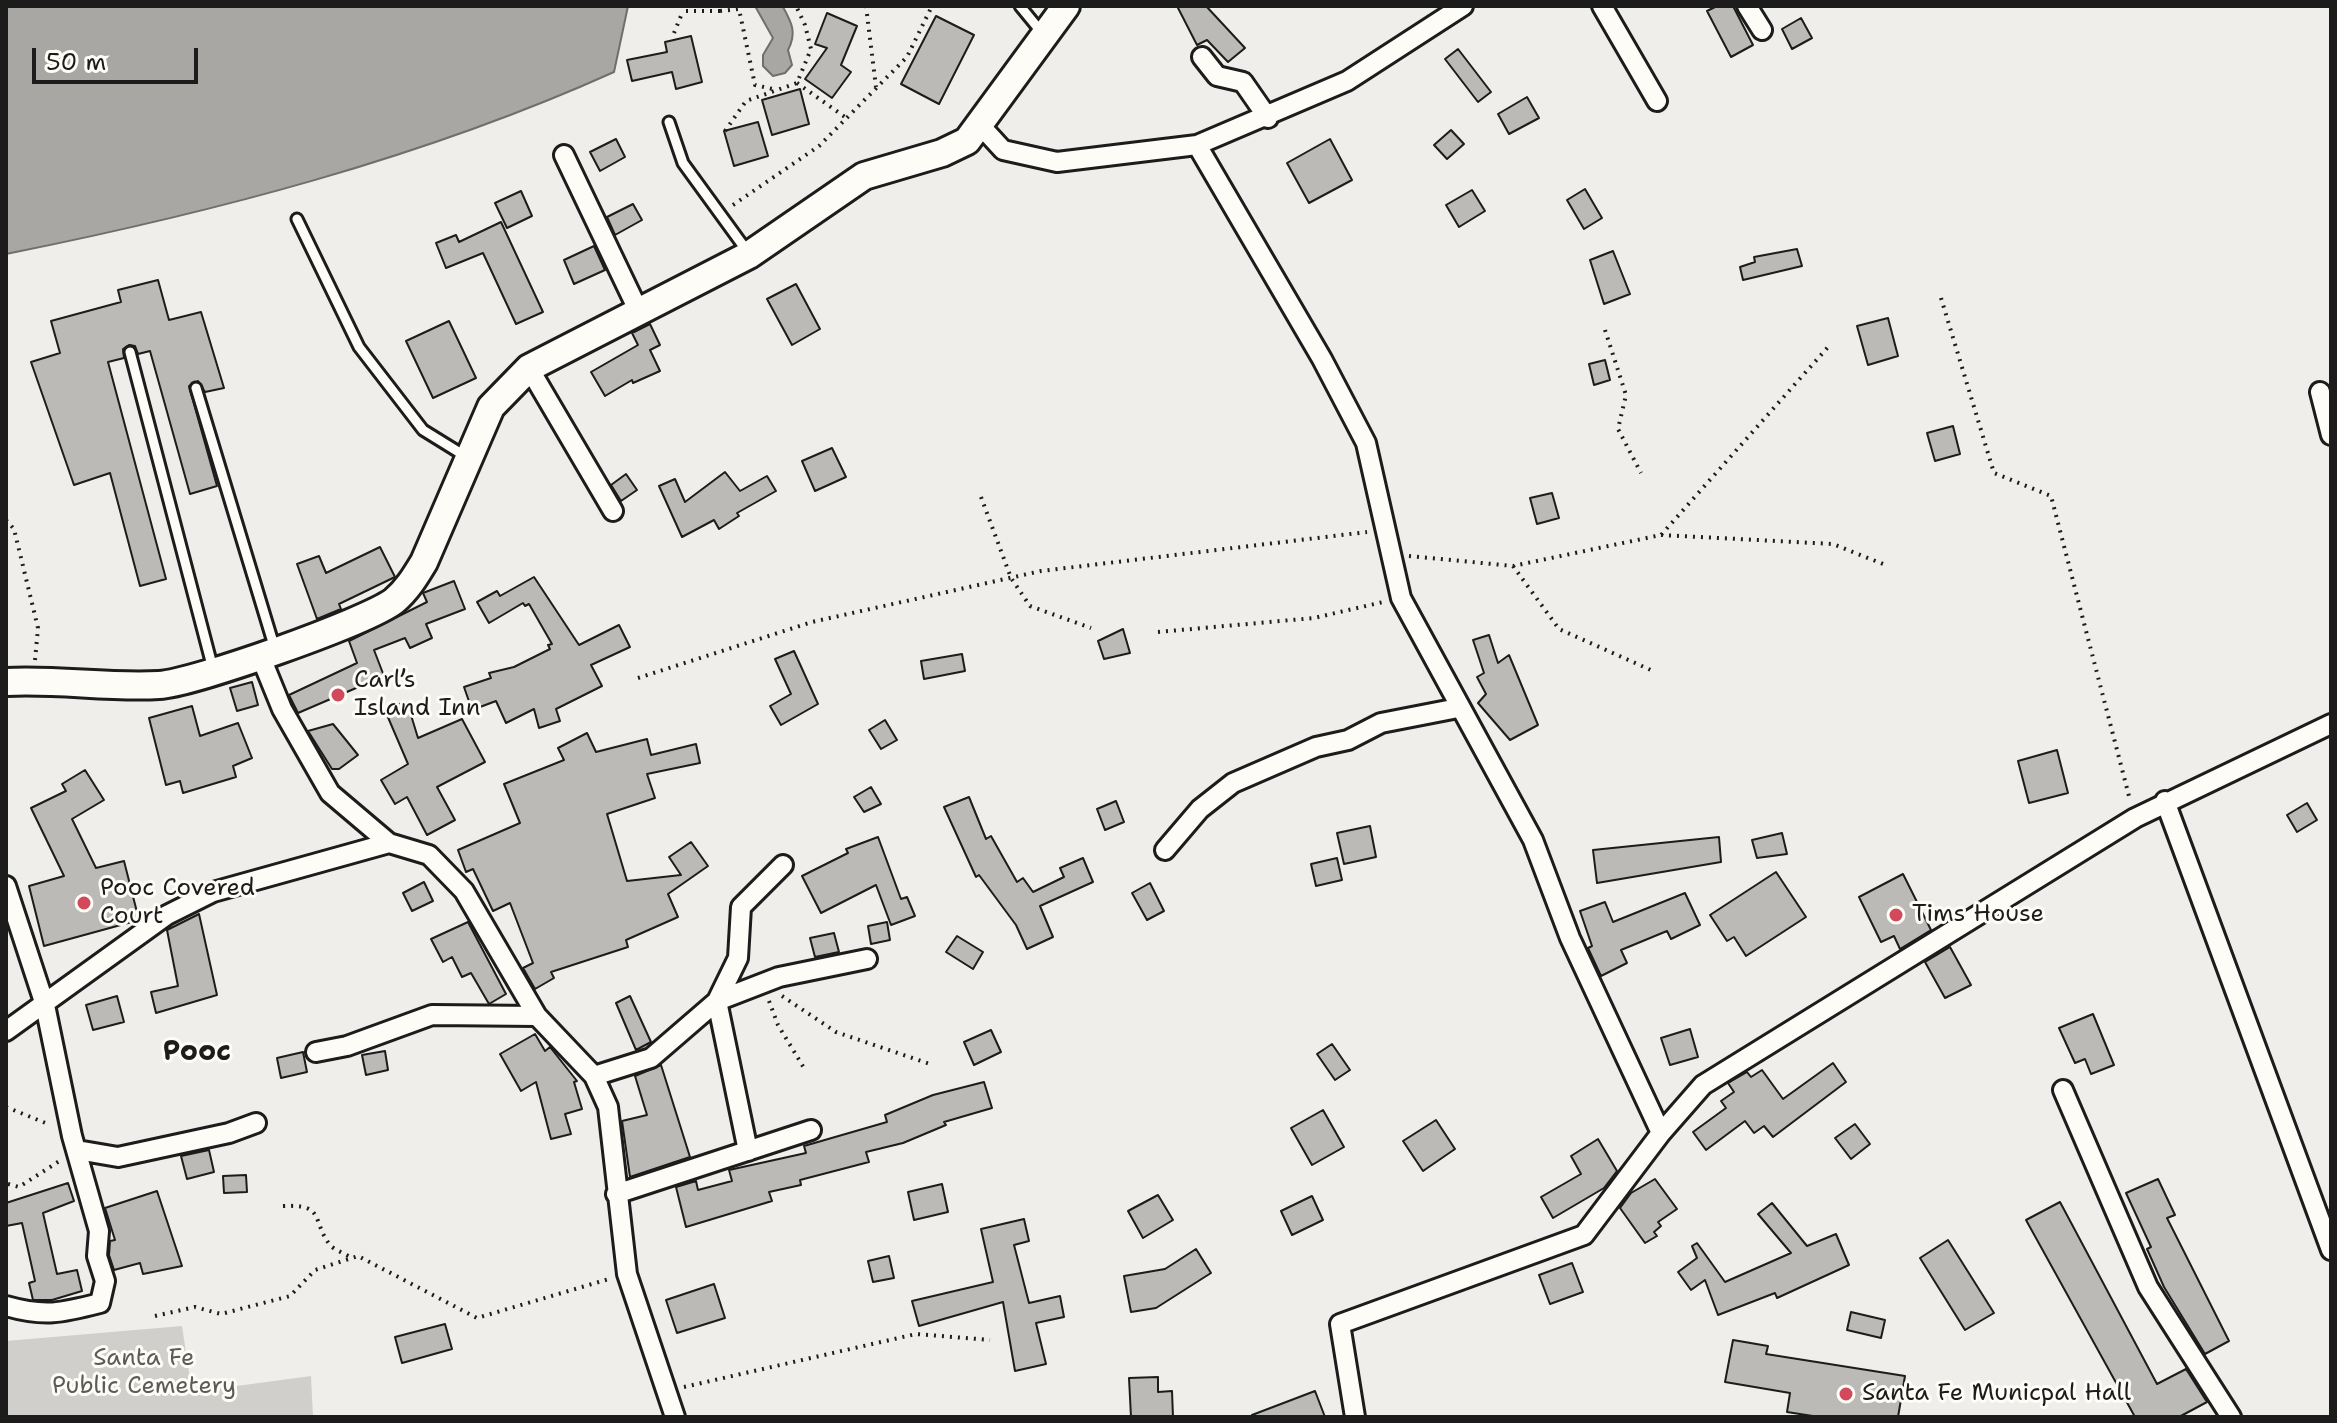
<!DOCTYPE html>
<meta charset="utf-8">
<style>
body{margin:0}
#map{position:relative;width:2337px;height:1423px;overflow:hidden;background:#f0eeea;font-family:"Shantell Sans",sans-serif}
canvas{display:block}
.frame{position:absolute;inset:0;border:8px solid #1c1c1c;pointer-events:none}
.scale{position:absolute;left:32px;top:48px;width:166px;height:36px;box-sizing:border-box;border:4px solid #1c1c1c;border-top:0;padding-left:10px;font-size:24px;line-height:28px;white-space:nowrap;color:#1c1c1c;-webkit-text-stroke:6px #fdfcf7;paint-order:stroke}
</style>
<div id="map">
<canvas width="2337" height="1423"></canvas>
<div class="frame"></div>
<div class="scale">50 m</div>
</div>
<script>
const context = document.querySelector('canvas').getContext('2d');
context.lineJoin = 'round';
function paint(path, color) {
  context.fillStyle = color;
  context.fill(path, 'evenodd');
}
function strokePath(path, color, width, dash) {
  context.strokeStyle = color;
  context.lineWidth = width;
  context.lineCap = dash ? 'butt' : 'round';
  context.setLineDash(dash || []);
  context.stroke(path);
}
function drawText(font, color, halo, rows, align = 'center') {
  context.font = font + ' "Shantell Sans",sans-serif';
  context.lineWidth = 6;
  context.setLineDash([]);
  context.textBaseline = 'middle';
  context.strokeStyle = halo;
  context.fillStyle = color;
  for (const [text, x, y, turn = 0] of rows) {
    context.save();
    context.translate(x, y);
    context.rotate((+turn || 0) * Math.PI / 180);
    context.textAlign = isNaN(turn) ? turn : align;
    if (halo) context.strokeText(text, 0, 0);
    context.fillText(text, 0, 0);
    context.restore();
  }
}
const green = new Path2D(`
 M182,1326l10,66 119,-16 2,41h-307v-76z`);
const water = new Path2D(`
 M6,6h622l-14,66c-191,86 -403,141 -608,182z
 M755,6l28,1c9,16 14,26 5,43l4,15 -7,8 -12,3 -10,-10v-11l10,-17z`);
const building = new Path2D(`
 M1177,6h29l39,42 -17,14 -21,-22 -10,5z
 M1717,6h16l20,39 -22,12 -24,-46z
 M827,13l30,13 -16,39 10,7 -19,26 -27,-19 22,-31 -12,-4z
 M936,16l38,19 -35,69 -38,-20z
 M1801,18l11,20 -20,11 -10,-20z
 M691,36l11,46 -26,7 -4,-17 -40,9 -5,-21 40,-8 -2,-10z
 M1458,49l33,43 -13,10 -33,-43z
 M800,89l9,35 -37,11 -10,-35z
 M1527,97l12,21 -30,16 -11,-20z
 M758,122l10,34 -34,10 -10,-35z
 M1451,130l13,14 -17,15 -13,-14z
 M616,139l9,18 -25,14 -10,-19z
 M1330,139l22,41 -43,23 -22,-40z
 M1585,189l17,29 -18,11 -17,-29z
 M1472,190l13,21 -26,16 -13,-22z
 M521,191l11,25 -25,12 -12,-25z
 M633,204l9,16 -27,15 -8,-18z
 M501,222l42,90 -27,12 -33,-71 -37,15 -10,-25 20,-8 3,7z
 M594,246l11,24 -31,14 -10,-24z
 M1797,249l5,17 -59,14 -3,-13 15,-5 -1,-5z
 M1613,251l17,43 -26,10 -14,-44z
 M158,280l11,40 32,-8 23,76 -19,4 -7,-11 -9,5 28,100 -27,8 -40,-143 -12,3 -3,-8 -6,-1 -6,4 1,9 -16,4 58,217 -26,7 -30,-113 -36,12 -43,-123 29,-9 -9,-32 70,-19 -3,-12z
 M796,284l24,45 -28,16 -25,-46z
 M1888,318l10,38 -30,9 -11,-39z
 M449,321l27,57 -43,20 -27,-57z
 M650,324l10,21 -10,5 10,21 -27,12 -1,-3 -27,16 -14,-24 47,-27 -6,-12z
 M1605,360l5,20 -16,5 -5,-21z
 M1953,426l7,28 -25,7 -8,-28z
 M832,448l14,29 -31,14 -13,-30z
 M725,472l15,19 27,-15 9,15 -39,22 2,3 -20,13 -5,-9 -32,17 -23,-51 16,-7 10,23z
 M626,474l11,16 -16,11 -10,-16z
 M1552,493l7,25 -22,6 -7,-26z
 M380,547l15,30 -56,27 2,5 -24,10 -20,-55 22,-8 7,17z
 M534,577l45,68 40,-20 11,22 -39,18 11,21 -46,23 4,12 -21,7 -5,-19 -28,14 -10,-22 -24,9 -8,-23 27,-9 -2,-5 25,-6 36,-18 -2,-4 4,-1 -23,-40 -4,2 -2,-3 -34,20 -12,-21 20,-11 3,5z
 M454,581l11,28 -39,15 6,14 -22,10 -5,-10 -31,12 10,26 -86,37 -9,-18 68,-32 -8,-22 78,-39 -4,-9z
 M1123,629l7,24 -26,6 -6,-18z
 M1489,635l9,28 11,-8 29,70 -28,15 -32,-37 8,-9 -9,-17 7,-4 -11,-33z
 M794,651l24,53 -37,21 -11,-19 21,-12 -16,-35z
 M962,654l3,17 -41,8 -3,-18z
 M252,682l6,23 -21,6 -7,-23z
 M407,702l11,36 44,-19 23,43 -48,25 18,33 -28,15 -20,-38 -12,7 -14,-24 27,-16 -24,-56z
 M192,706l8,30 38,-13 14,35 -19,8 3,11 -53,16 -3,-12 -14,4 -17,-67z
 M885,720l12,20 -16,9 -12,-19z
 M333,724l25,31 -19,14h-7l-24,-38z
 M587,733l9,19 51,-13 4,16 45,-11 4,19 -53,11 8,24 -48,16 20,67 54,-6 -12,-18 22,-15 17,24 -40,28 10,23 -52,23 2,7 -77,25 3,6 -19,11 -12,-21 10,-5 -23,-60 -17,8 -20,-42 -7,3 -8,-22 62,-27 -16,-39 60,-24 -6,-12z
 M2057,750l11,43 -39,10 -11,-42z
 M85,770l19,30 -32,19 24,49 28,-7 15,59 -95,26 -15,-60 35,-10 -33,-68 35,-17 -4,-7z
 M871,787l10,17 -17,8 -10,-15z
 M969,797l17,42 5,-3 26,46 6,-4 10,14 31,-15 -4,-9 23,-10 10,24 -53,24 13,31 -26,12 -11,-24 -37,-50 -3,2 -32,-70z
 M1116,801l8,21 -19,8 -8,-21z
 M2307,803l10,17 -20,12 -10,-17z
 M1370,826l6,31 -32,7 -7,-31z
 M1782,833l5,21 -30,4 -5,-18z
 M878,837l23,62 6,-2 8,19 -24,9 -15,-40 -55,28 -19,-37 46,-23 -2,-4z
 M1719,837l2,25 -124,21 -4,-33z
 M1337,858l5,22 -26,6 -5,-22z
 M1776,872l30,45 -60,39 -12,-19 -7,4 -17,-26z
 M1903,874l28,56 -31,19 -6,-13 -13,6 -22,-45z
 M424,882l9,19 -21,10 -9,-18z
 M1150,883l14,28 -17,9 -15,-27z
 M1685,893l15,32 -29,14 -4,-8 -46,19 6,13 -26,13 -13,-28 4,-2 -12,-35 25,-9 8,20z
 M199,914l18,81 -61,18 -5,-21 27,-6 -11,-56z
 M468,922l38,72 -17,10 -18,-31 -9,4 -10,-20 -9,5 -12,-23z
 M887,922l3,18 -19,4 -3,-18z
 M834,933l5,19 -24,5 -5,-19z
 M957,936l26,16 -10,17 -27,-17z
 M1950,947l21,38 -26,13 -20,-36z
 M117,996l7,26 -31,8 -7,-25z
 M630,996l21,46 -15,8 -20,-47z
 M2093,1014l21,51 -23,9 -6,-15 -10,4 -16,-35z
 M1690,1029l8,28 -28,8 -9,-27z
 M991,1030l10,22 -27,13 -10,-23z
 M535,1034l10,17 5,-4 27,34 -3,1 8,27 -17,5 6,20 -20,5 -15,-57 -15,9 -21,-37z
 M1332,1044l18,26 -15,10 -18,-26z
 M385,1051l3,19 -22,5 -4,-20z
 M303,1052l4,20 -26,6 -4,-20z
 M1833,1063l13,19 -73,55 -9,-11 -10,7 -9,-12 -39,29 -13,-18 33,-24 -5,-7 13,-9 -6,-9 19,-11 4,5 11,-7 21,29z
 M661,1065l29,92 -60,20 -8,-56 25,-6 -12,-39z
 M984,1082l8,26 -48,14 2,3 -43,18 -37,9 3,10 -69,18 1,5 -32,7 3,9 -86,26 -10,-40 20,-6 2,9 34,-9 -3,-11 77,-17 -2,-7 83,-24 -2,-7 48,-20z
 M1323,1110l21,37 -32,18 -21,-37z
 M1436,1120l19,29 -32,22 -20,-30z
 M1855,1124l15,20 -19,15 -16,-21z
 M1598,1139l19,32 -13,17 -51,30 -12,-21 40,-23 -10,-18z
 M209,1150l5,22 -27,7 -6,-23z
 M246,1175l1,17 -23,1 -1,-17z
 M1655,1179l22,30 -19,13 3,4 -7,6 3,4 -12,7 -25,-35 11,-15z
 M2158,1179l17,36 -8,3 62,123 -24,13 -41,-67 -17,-38 4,-2 -25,-54z
 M68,1183l6,18 -31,12 14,61 20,-4 5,21 -30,9h-19l-4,-17 6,-2 -13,-58 -16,3v-23z
 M942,1184l6,28 -34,8 -6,-28z
 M157,1191l25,75 -39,8 -3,-11 -26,7 -5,-15 1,-14 5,-1 -10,-32z
 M1158,1195l15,25 -30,18 -15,-27z
 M1312,1196l11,24 -31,15 -11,-24z
 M2060,1202l97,182 29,-15 21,33 -28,15h-44l-109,-197z
 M1772,1203l35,43 29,-12 13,31 -72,33 -2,-5 -57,22 -13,-35 -14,10 -13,-18 19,-14 -5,-12 5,-3 28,39 66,-29 -33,-39z
 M1024,1219l5,22 -15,4 15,58 31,-7 4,21 -28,6 10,41 -31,7 -12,-69 -84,24 -7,-25 81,-19 -12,-53z
 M1948,1240l46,73 -29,17 -45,-72z
 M1196,1249l15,24 -55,35 -25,4 -7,-36 41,-7z
 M889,1256l5,22 -21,4 -5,-21z
 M1572,1263l11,29 -33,12 -11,-29z
 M714,1284l11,34 -48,15 -11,-33z
 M1851,1312l34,8 -4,18 -34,-8z
 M445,1324l7,25 -50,14 -7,-26z
 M1733,1340l35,6 -2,8 139,22 -7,41h-79l-32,-5 3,-19 -65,-11z
 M1158,1377v15l14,-1 1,26h-42l-2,-39z
 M1315,1391l10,26h-73v-2z`);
const path = new Path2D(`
 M683,6v5h37l3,-5
 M866,6l10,81
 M720,11l19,-2 16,76 22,5
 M674,33l9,-22
 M797,83l48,34
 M725,131l21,-30 51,-18 14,-34 -6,-24 -9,-19
 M733,205l86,-59 88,-89 25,-51
 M1941,298l53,175 57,23 79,304
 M1605,330l21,65 -8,34 23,44
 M981,497l30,81 19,28 61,22
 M6,520l8,9 24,99 -3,32
 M1661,535l172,9 55,22
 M1409,556l104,10 148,-31 167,-188
 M1513,566l46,63 94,42
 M1158,632l156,-14 69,-16
 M638,678l174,-56 229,-51 326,-39
 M782,996l54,36 94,32
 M769,1001l9,24 26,43
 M6,1107l42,17
 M8,1184l11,3 42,-27
 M283,1206c43,-2 28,14 47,39 4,5 16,9 22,13
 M155,1316l40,-9 26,7 69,-18 25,-26 43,-14 119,62 132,-39
 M684,1387l232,-53 74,6`);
const lane = new Path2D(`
 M1020,6l23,28
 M669,122l14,41 64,88
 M297,219l62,128 64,83 42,26
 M130,352l83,317
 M196,388l79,261`);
const street = new Path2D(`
 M1602,6l55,95
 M1747,6l15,24
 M1202,57l15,19 26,6 25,36
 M980,125l23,25 54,12 140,-17 150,-64 116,-75
 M1197,145l125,214 44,84 35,155 132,242 37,98 91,195
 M564,155l75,157
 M529,368l84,143
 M2320,392l11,43
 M260,655l22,54 48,84 59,50 40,12 35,36 73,125 57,60 14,31 19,167 48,143
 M2165,801l166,449
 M1165,850l35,-41 33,-26 83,-36 32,-7 33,-17 77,-15
 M6,886l39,119 27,131 27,95 -2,25 8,25 -5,22c-39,10 -55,14 -94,3
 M6,1031l161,-116 46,-23 176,-49
 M316,1052l31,-6 85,-31 105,1
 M594,1076l57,-18 66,-57 21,-43 3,-51 42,-42
 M2063,1090l85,197 83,130
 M77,1150l41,7 111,-24 27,-10
 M748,1151l-31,-150 62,-24 88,-18
 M616,1194l195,-64
 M1355,1417l-15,-93 244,-89 77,-102 42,-48 432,-267 196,-94`);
const secondary = new Path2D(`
 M6,682c51,-3 102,6 153,3 35,-2 207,-63 235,-84 13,-11 21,-24 30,-39l67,-155 38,-39 220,-113 115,-79 78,-23 25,-12 99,-135`);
const markers = [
 [338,695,8,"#d1495b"],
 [84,903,8,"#d1495b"],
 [1896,915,8,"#d1495b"],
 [1846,1394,8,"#d1495b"]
];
const poiNames = [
 ["Carl’s",354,681],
 ["Island Inn",354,709],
 ["Pooc Covered",100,889],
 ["Court",100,917],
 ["Tims House",1912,915],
 ["Santa Fe Municpal Hall",1862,1394]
];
const parkNames = [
 ["Santa Fe",144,1359],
 ["Public Cemetery",144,1387]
];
const quarterNames = [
 ["Pooc",197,1053]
];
paint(green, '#d0cfcc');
paint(water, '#a8a7a3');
strokePath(water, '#706f6d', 2);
paint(building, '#bbbab6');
strokePath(building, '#1c1c1c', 2);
strokePath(lane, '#1c1c1c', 15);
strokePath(street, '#1c1c1c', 24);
strokePath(secondary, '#1c1c1c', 32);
strokePath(path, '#1c1c1c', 4, [2, 6]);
strokePath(lane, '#fdfcf7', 9);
strokePath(street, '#fdfcf7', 18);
strokePath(secondary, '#fdfcf7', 26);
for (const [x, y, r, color] of markers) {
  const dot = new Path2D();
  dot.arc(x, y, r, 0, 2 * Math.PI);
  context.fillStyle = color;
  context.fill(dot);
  strokePath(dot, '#fdfcf7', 3);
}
drawText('24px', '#1c1c1c', '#fdfcf7', poiNames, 'left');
drawText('24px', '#5b5b5a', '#fdfcf7', parkNames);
drawText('bold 28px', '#1c1c1c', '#fdfcf7', quarterNames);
</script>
